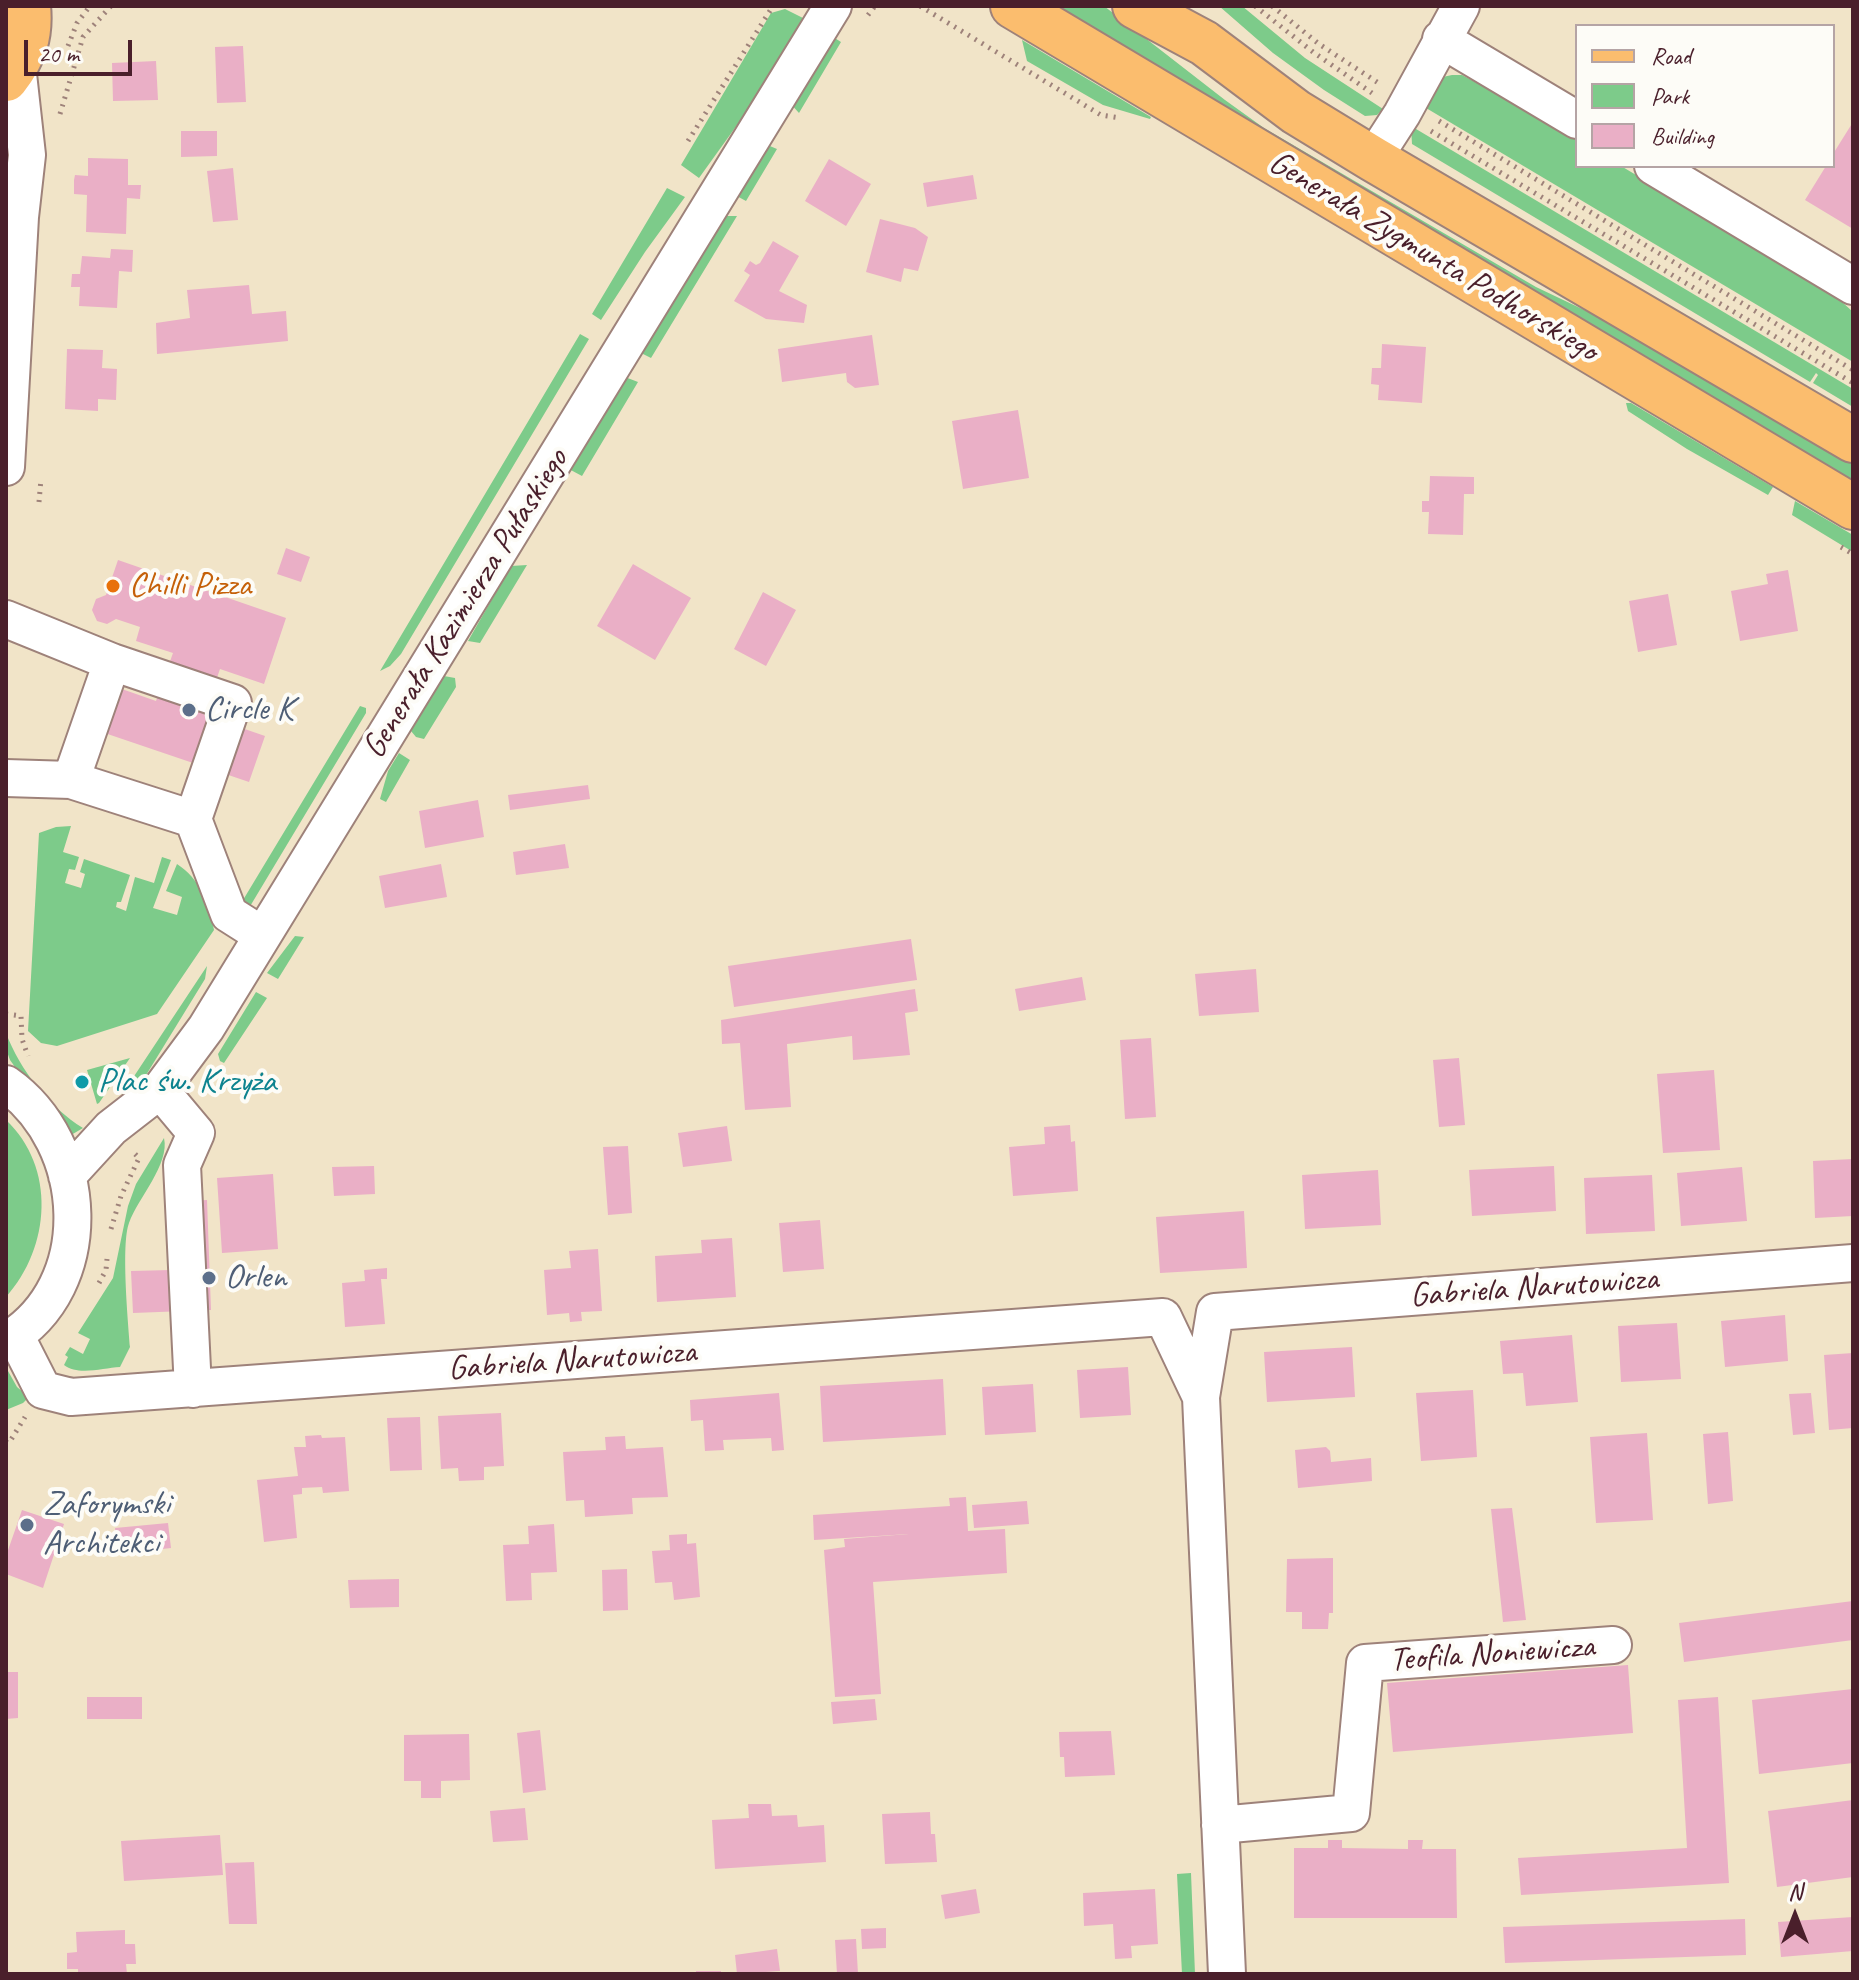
<!DOCTYPE html>
<meta charset="utf-8">
<style>
body{margin:0}
#map{position:relative;width:1859px;height:1980px;overflow:hidden;background:#f1e4c8;font-family:Caveat,sans-serif}
canvas{display:block}
.frame{position:absolute;inset:0;border:8px solid #4a1f2b;pointer-events:none}
.legend{position:absolute;left:1575px;top:24px;width:260px;height:144px;box-sizing:border-box;background:#fdfcf7;border:2px solid #b5a4a5;margin:0;padding:10px 14px;list-style:none;font-size:24px;color:#4a1f2b}
.legend li{display:flex;align-items:center;gap:16px;height:40px}
.legend b{width:40px;border:2px solid #b5a4a5}
.north{position:absolute;left:1755px;top:1876px;width:80px;height:80px;-webkit-text-stroke:6px #fdfcf7;paint-order:stroke;rotate:0deg;font-size:22px;font-weight:700;line-height:32px;text-align:center;color:#4a1f2b}
.north::after{content:'';display:block;margin:auto;width:28px;height:36px;background:#4a1f2b;clip-path:polygon(50% 0,100% 100%,50% 72%,0 100%)}
.scale{position:absolute;left:24px;top:40px;width:108px;height:36px;box-sizing:border-box;border:4px solid #4a1f2b;border-top:0;padding-left:10px;font-size:24px;line-height:28px;white-space:nowrap;color:#4a1f2b;-webkit-text-stroke:6px #fdfcf7;paint-order:stroke}
</style>
<div id="map">
<canvas width="1859" height="1980"></canvas>
<div class="frame"></div>
<ul class="legend">
<li><b style="height:10px;background:#fbbd6e"></b>Road</li>
<li><b style="height:22px;background:#7dcb8a"></b>Park</li>
<li><b style="height:22px;background:#eaafc6"></b>Building</li>
</ul>
<div class="north">N</div>
<div class="scale">20 m</div>
</div>
<script>
const context = document.querySelector('canvas').getContext('2d');
context.lineJoin = 'round';
function paint(path, color) {
  context.fillStyle = color;
  context.fill(path, 'evenodd');
}
function strokePath(path, color, width, dash) {
  context.strokeStyle = color;
  context.lineWidth = width;
  context.lineCap = dash ? 'butt' : 'round';
  context.setLineDash(dash || []);
  context.stroke(path);
}
function drawText(font, color, halo, rows, align = 'center') {
  context.font = font + ' Caveat,sans-serif';
  context.lineWidth = 8;
  context.setLineDash([]);
  context.textBaseline = 'middle';
  context.strokeStyle = halo;
  context.fillStyle = color;
  for (const [text, x, y, turn = 0] of rows) {
    context.save();
    context.translate(x, y);
    context.rotate((+turn || 0) * Math.PI / 180);
    context.textAlign = isNaN(turn) ? turn : align;
    if (halo) context.strokeText(text, 0, 0);
    context.fillText(text, 0, 0);
    context.restore();
  }
}
const green = new Path2D(`
 M1047,6h57l121,94 39,28 272,159 151,72 166,98v29z
 M1219,6h23l63,52 78,51 -6,6 -12,1 -41,-26 -51,-37z
 M785,9l20,10 -60,95 -46,64 -18,-13 90,-152z
 M830,35l11,7 -42,71 -10,-11z
 M1022,40l129,77 -1,2 -47,-14 -76,-44z
 M1452,75h10l115,61v30h44l208,124 24,22v50l-432,-257 17,-27z
 M1411,126l442,263v18l-40,-24 5,-8 -2,-2 -6,9 -398,-238z
 M765,144l12,5 -31,52 -13,-7z
 M667,188l18,9 -40,55 -44,68 -9,-6z
 M721,216h16l-86,142 -12,-6z
 M580,334l9,5 -188,315 -11,12 -10,5z
 M625,377l13,5 -56,94 -15,-8z
 M1626,403h5l142,84 -5,8 -81,-46 -59,-38z
 M1795,501l58,34v17l-61,-37z
 M527,565l-47,78 -12,-2 43,-75z
 M444,676l11,2 1,9 -32,52 -8,-2 -5,-6z
 M360,706l6,2v5l-117,195 -9,-3z
 M399,753l11,7 -24,42 -6,-3 8,-28z
 M71,826l-8,26 16,5 -4,13 -6,-1 -4,14 16,5 4,-14 -5,-2 4,-13 46,16 -9,27h-4l-1,5 10,4 9,-34 19,6 8,-26 9,3 -18,48 24,7 5,-18 -16,-6 11,-27c23,15 32,39 37,66l-57,84 -100,32 -16,-3 -13,-12 11,-198 17,-6z
 M295,936l9,1 -26,42 -11,-6z
 M207,966l-2,13 -62,101 -30,28z
 M256,992l11,6 -43,65 -4,-2 -2,-7z
 M6,1033c14,37 43,74 77,95l-17,10 -56,-78 -4,-11z
 M130,1058l-31,45 -2,1 -10,-34z
 M6,1120c50,47 45,127 0,177z
 M164,1138c6,26 -26,60 -35,85 -8,21 -1,97 1,124l-10,20c-17,1 -42,9 -56,-2l4,-8 -3,-2 5,-8 13,7 7,-15 -12,-6 35,-55 15,-72 8,-22z
 M8,1371l9,16 12,10 -6,6 -17,7z
 M1191,1873l4,101h-13l-5,-100z`);
const building = new Path2D(`
 M243,46l3,56 -29,1 -2,-56z
 M156,61l2,39 -45,1 -1,-38z
 M1853,122v107l-48,-29 21,-34h7v-12z
 M181,131h36v25l-36,1z
 M88,158l40,1v26h13l-1,14 -13,-1 -1,36 -40,-2 1,-37 -13,-1v-14l1,-5 13,1z
 M829,159l42,25 -25,42 -41,-25z
 M233,168l5,52 -25,2 -6,-51z
 M973,175l4,24 -50,8 -4,-24z
 M880,219l35,9 13,9 -10,34 -14,-3 -3,14 -35,-10z
 M773,241l26,15 -20,35 28,14 -3,18 -38,-4 -32,-18 16,-26 -6,-4 6,-10 6,4 4,-2z
 M111,249l22,1 -1,22 -13,-1 -2,37 -38,-2 1,-19h-9l1,-13h8l2,-18 28,2z
 M249,285l3,29 34,-3 2,30 -131,13 -1,-31 34,-5 -3,-28z
 M872,335l7,50 -24,3 -8,-6 -1,-9 -64,9 -4,-33z
 M1382,344l44,3 -4,56 -44,-3 1,-15 -8,-1 1,-16h9z
 M67,349l36,1 -1,18 15,1 -1,31 -18,-1v12l-33,-2z
 M1018,410l11,68 -66,11 -11,-68z
 M1430,476l44,1v17h-10l-1,41 -35,-1 1,-22h-7v-11h7z
 M286,548l24,9 -9,25 -24,-8z
 M118,560l168,58 -22,66 -44,-15 -16,46 61,21 -16,46 -165,-56 15,-45 57,20 17,-48 -37,-12 4,-14 -24,-8 -9,5 -10,-3 -5,-11 4,-11 10,-4z
 M633,564l58,34 -36,62 -58,-34z
 M1788,570l10,61 -58,10 -9,-50 37,-7 -2,-10z
 M763,592l33,18 -30,56 -32,-17z
 M1668,594l9,51 -39,7 -9,-51z
 M588,785l2,14 -80,11 -2,-15z
 M478,800l6,37 -59,11 -6,-37z
 M565,844l4,24 -53,7 -3,-23z
 M441,864l6,33 -62,11 -6,-32z
 M911,939l6,41 -183,27 -6,-41z
 M1256,969l3,43 -60,4 -4,-42z
 M1082,977l4,23 -67,11 -4,-22z
 M915,989l3,22 -13,2 5,42 -57,5 -1,-24 -65,8 4,63 -46,3 -5,-67 -18,1 -1,-24z
 M1151,1038l5,79 -31,2 -5,-79z
 M1459,1058l6,67 -26,2 -6,-67z
 M1714,1070l6,80 -57,3 -6,-79z
 M1070,1125l1,17 4,-1 3,50 -65,5 -4,-49 36,-3 -1,-17z
 M727,1126l5,35 -49,6 -5,-34z
 M628,1146l4,67 -24,2 -5,-68z
 M1853,1159v57l-38,2 -2,-57z
 M374,1166l1,28 -41,2 -2,-29z
 M1554,1166l2,45 -84,5 -3,-46z
 M1742,1167l5,54 -66,5 -4,-53z
 M1378,1170l3,55 -76,4 -3,-54z
 M273,1174l5,75 -56,4 -5,-75z
 M1652,1175l3,56 -69,3 -2,-56z
 M207,1200l4,110 -78,3 -2,-42 40,-1 -3,-68z
 M1244,1211l3,57 -87,5 -4,-56z
 M820,1220l4,49 -41,3 -4,-49z
 M732,1238l4,59 -79,5 -2,-46 47,-3 -1,-13z
 M598,1249l4,62 -21,1 1,9 -12,1 -1,-9 -22,2 -3,-45 27,-2 -2,-17z
 M387,1268v11h-6l4,45 -40,3 -3,-44 23,-2 -1,-11z
 M1785,1315l3,46 -63,6 -4,-46z
 M1677,1323l4,56 -60,3 -3,-56z
 M1572,1335l6,67 -52,4 -3,-33 -20,1 -3,-33z
 M1352,1347l3,50 -88,5 -3,-50z
 M1853,1353v75l-24,2 -5,-75z
 M1128,1367l3,48 -51,3 -3,-48z
 M943,1379l3,56 -123,7 -3,-56z
 M1033,1384l3,48 -51,3 -3,-48z
 M1473,1390l4,67 -56,4 -5,-68z
 M779,1393l5,57 -12,1 -1,-13 -48,2 1,10 -19,1 -2,-31 -12,1 -1,-21z
 M1811,1393l4,40 -22,2 -4,-41z
 M501,1413l3,53 -20,1v13l-25,1 -1,-13 -17,1 -3,-53z
 M420,1417l2,53 -32,1 -3,-53z
 M1728,1432l5,69 -25,3 -5,-70z
 M1647,1433l6,87 -57,3 -6,-86z
 M321,1435l1,3 23,-1 4,54 -26,2 -1,-6 -20,1v6l-9,1 4,43 -33,4 -7,-62 41,-4 -4,-29h12l-1,-11z
 M625,1436l1,13 37,-2 5,50 -36,1 1,16 -48,3 -1,-17 -18,1 -3,-49 43,-2 -1,-13z
 M1326,1447l4,4 1,11 40,-4 1,23 -74,7 -3,-38z
 M966,1497l2,34 37,-2 2,44 -134,9 8,112 -46,3 -11,-147 21,-3 -1,-8 65,-5 -95,6 -1,-25 137,-9 -1,-8z
 M1027,1501l2,23 -55,4 -2,-23z
 M1512,1508l14,112 -23,2 -12,-113z
 M22,1510l42,14 -21,64 -37,-14v-18z
 M168,1523l3,25 -53,6 -3,-26z
 M554,1524l3,48 -26,1 1,27 -26,1 -3,-56 26,-1 -1,-18z
 M687,1534v10l9,-1 4,54 -26,3 -2,-18 -17,1 -3,-32 18,-1 -1,-15z
 M1333,1558v55h-4l-1,16h-26v-17h-16l1,-53z
 M627,1569l1,41 -25,1 -1,-41z
 M399,1579v28l-49,1 -2,-28z
 M1853,1601v39l-169,22 -5,-39z
 M1628,1665l5,68 -240,19 -6,-69z
 M6,1672h12v46l-12,1z
 M1853,1689v74l-94,11 -7,-74z
 M87,1697h55v22h-55z
 M1718,1697l11,186 -208,12 -3,-37 169,-10 -9,-148z
 M875,1699l2,21 -44,4 -2,-22z
 M540,1730l6,60 -23,3 -6,-60z
 M1111,1731l4,44 -50,2 -1,-20h-4l-1,-25z
 M469,1734l1,46 -29,1v17h-20v-17h-17v-46z
 M1853,1800v77l-76,10 -9,-76z
 M748,1804h23l1,12 25,-1 1,12 26,-2 2,37 -111,7 -3,-49 37,-2z
 M525,1808l3,32 -35,2 -3,-31z
 M930,1812l1,22h4l2,28 -52,2 -3,-50z
 M220,1835l3,40 -99,6 -3,-40z
 M1328,1840h14v8l66,1v-9h15l-1,9h34l1,69h-163v-70h34z
 M254,1862l3,62h-28l-4,-61z
 M976,1889l4,24 -35,6 -4,-24z
 M1155,1889l3,55 -27,2 1,12 -17,1 -2,-35 -29,2 -1,-33z
 M1853,1917v34l-72,6 -3,-35z
 M1745,1919l1,36 -241,8 -2,-36z
 M886,1928v20l-24,1 -1,-20z
 M125,1930v14h10l1,20h-10l1,10h-49v-5h-11v-16l10,-1 -1,-20z
 M856,1939l2,35h-21l-2,-34z
 M777,1949l3,22 -43,3 -2,-19z
 M696,1971h25v3h-25z`);
const path = new Path2D(`
 M920,6l181,109 19,3
 M1255,6l58,46 59,41
 M1272,6l47,38 61,40
 M868,15l7,-9
 M68,46l9,-23 13,-17
 M60,114l23,-77 28,-31
 M1439,121l414,249
 M1431,131l422,252
 M688,141l85,-135
 M39,502l2,-23
 M1841,547l12,7
 M6,1014l15,2 1,23 6,17
 M111,1229l10,-33 18,-38 -4,-4
 M99,1283l7,-13 1,-11
 M6,1442l3,1 16,-26`);
const minor = new Path2D(`
 M1441,39l136,81
 M1373,159l29,-45 59,-108
 M1653,166l200,120
 M6,467l14,-250 7,-62 -10,-90
 M6,619l106,43 -41,118
 M112,662l121,41 -40,116 36,95 33,21
 M6,778l65,2 122,39
 M6,1084c84,59 93,202 0,257
 M160,1090l36,43 -14,32 11,224
 M67,1176l44,-48 49,-38 46,-62 627,-1022
 M15,1335l28,55 28,7 1092,-80 38,80
 M1220,1825l131,-12 14,-150 248,-18
 M1227,1974l-26,-577 14,-85 638,-49`);
const major = new Path2D(`
 M1013,6l840,501
 M1135,6l69,37 92,69 77,47 480,281
 M6,79c18,-23 25,-44 22,-73`);
const markers = [
 [113,586,8,"#e8710a"],
 [189,710,8,"#5c6f8a"],
 [82,1082,8,"#0f9aa8"],
 [209,1278,8,"#5c6f8a"],
 [27,1525,8,"#5c6f8a"]
];
const streetNames = [
 ["Generała Zygmunta Podhorskiego",1433,257,31],
 ["Generała Kazimierza Pułaskiego",466,604,-58],
 ["Gabriela Narutowicza",1534,1288,-4],
 ["Gabriela Narutowicza",572,1361,-4],
 ["Teofila Noniewicza",1492,1654,-4]
];
const foodNames = [
 ["Chilli Pizza",129,586]
];
const serviceNames = [
 ["Circle K",205,710],
 ["Orlen",225,1278],
 ["Zaforymski",43,1505],
 ["Architekci",43,1544]
];
const cultureNames = [
 ["Plac św. Krzyża",98,1082]
];
paint(green, '#7dcb8a');
paint(building, '#eaafc6');
strokePath(minor, '#9e827a', 40);
strokePath(major, '#9e827a', 48);
strokePath(path, '#9e827a', 5, [2, 6]);
strokePath(minor, '#fff', 36);
strokePath(major, '#fbbd6e', 44);
for (const [x, y, r, color] of markers) {
  const dot = new Path2D();
  dot.arc(x, y, r, 0, 2 * Math.PI);
  context.fillStyle = color;
  context.fill(dot);
  strokePath(dot, '#fdfcf7', 3);
}
drawText('34px', '#4a1f2b', '#fdfcf7', streetNames);
drawText('34px', '#c56008', '#fdfcf7', foodNames, 'left');
drawText('34px', '#4e5e75', '#fdfcf7', serviceNames, 'left');
drawText('34px', '#0d838f', '#fdfcf7', cultureNames, 'left');
</script>
